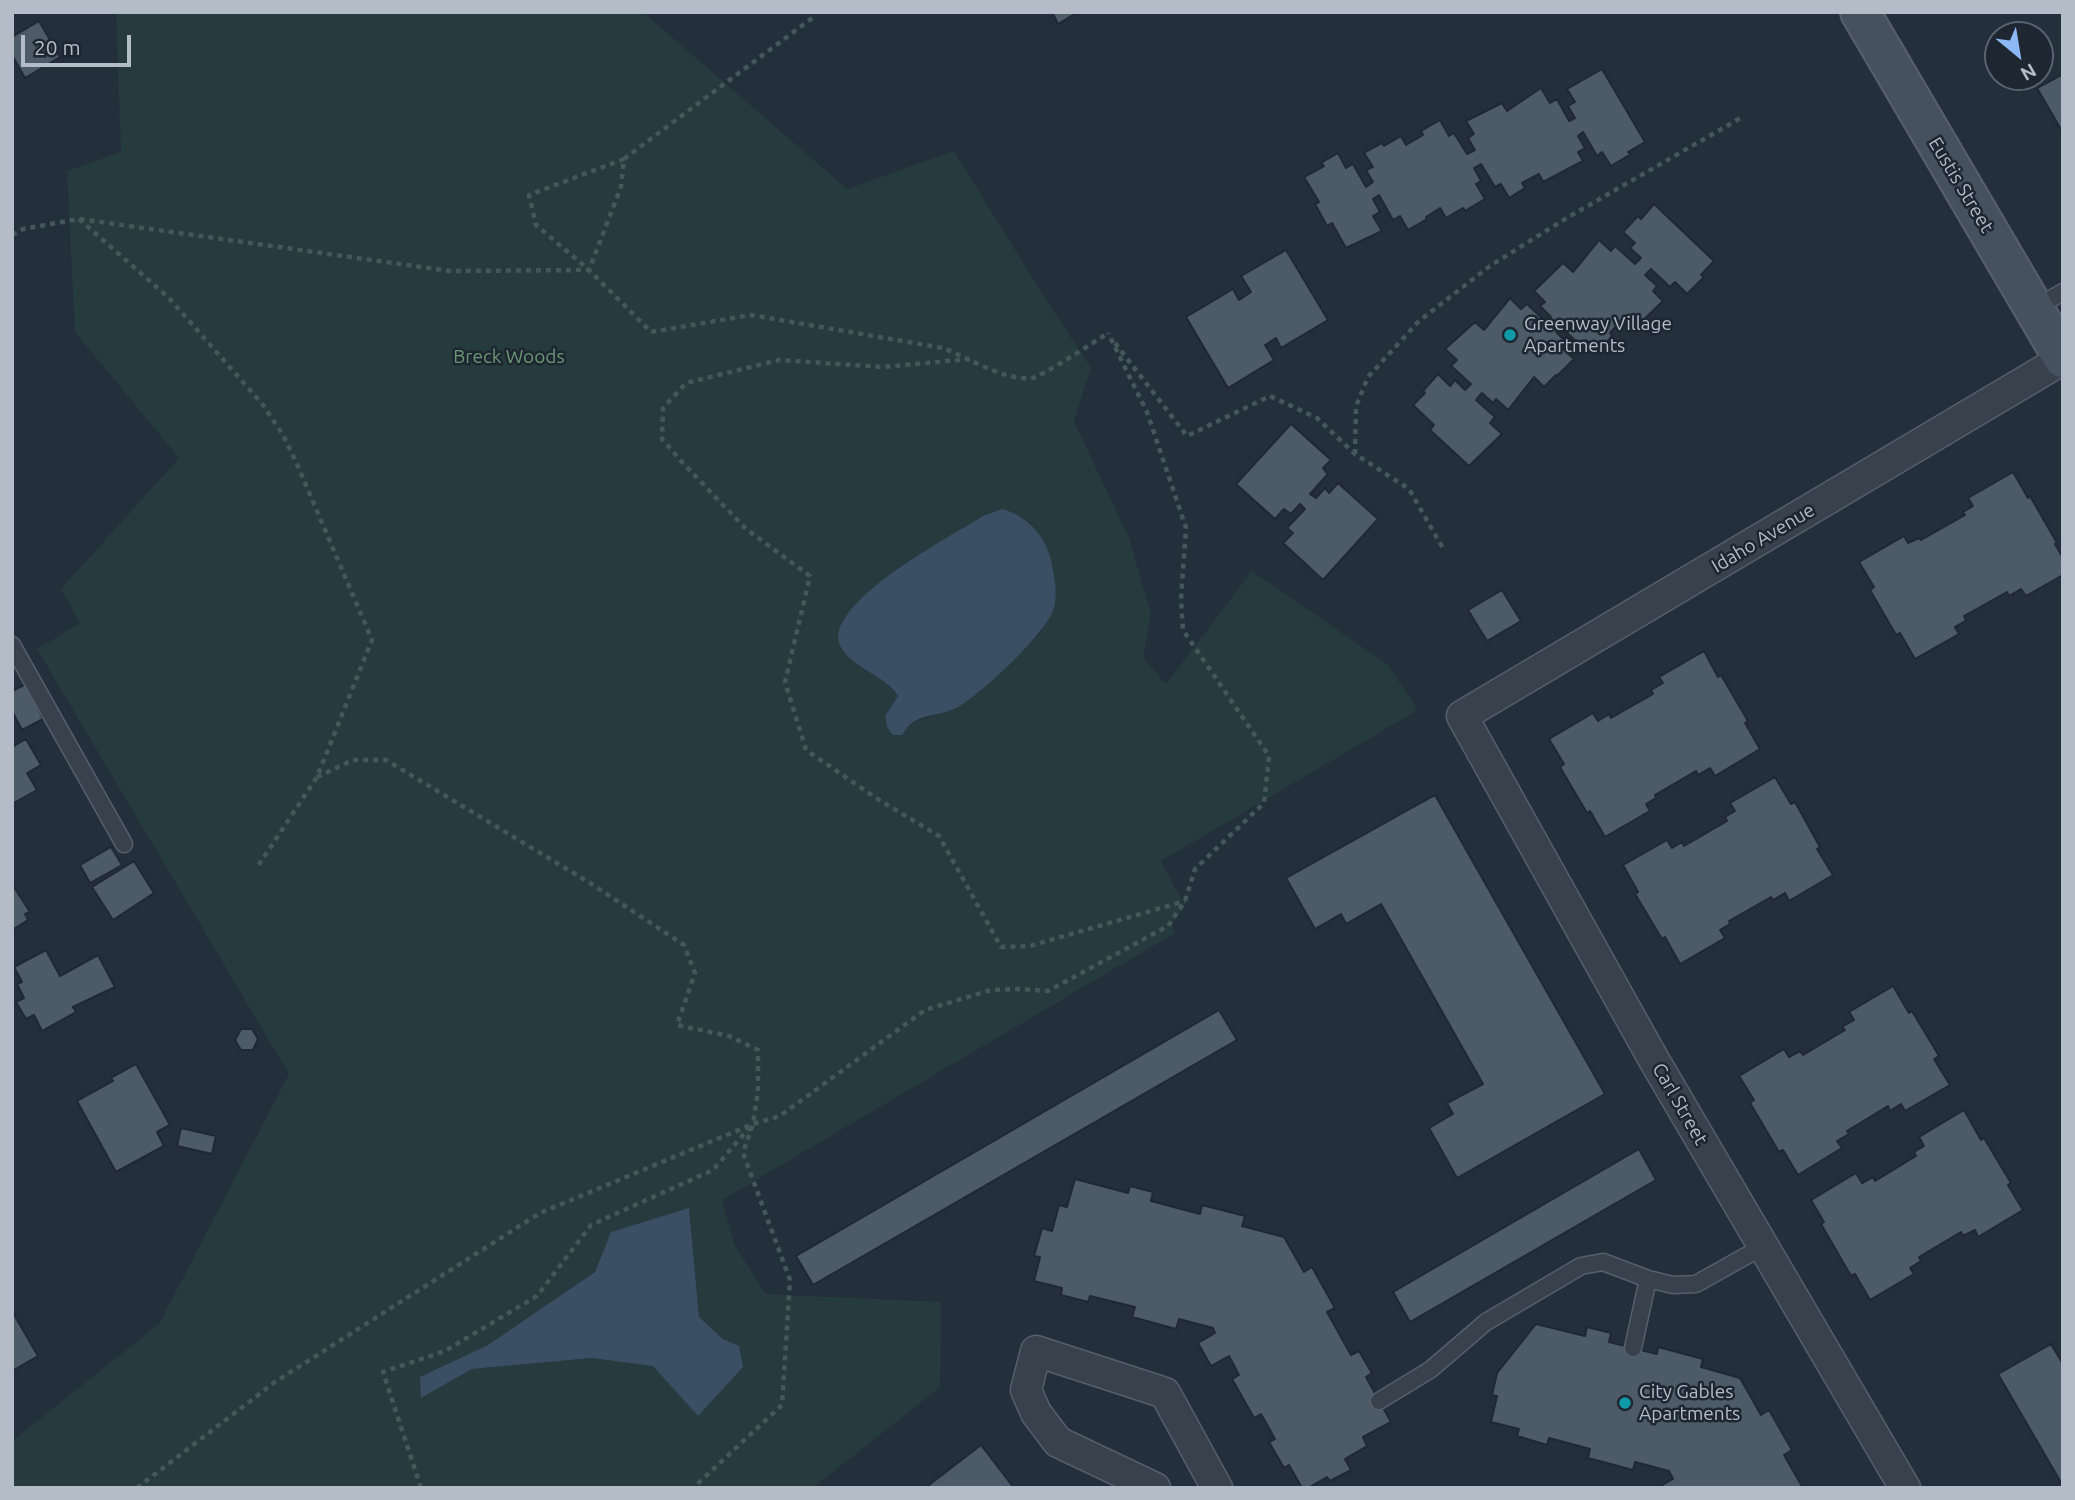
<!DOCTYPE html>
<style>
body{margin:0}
#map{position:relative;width:2075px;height:1500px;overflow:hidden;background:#242f3c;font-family:Ubuntu,sans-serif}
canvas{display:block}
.frame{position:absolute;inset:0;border:14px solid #b4bcc7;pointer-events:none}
.north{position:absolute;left:1984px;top:21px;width:70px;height:70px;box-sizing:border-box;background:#1d2631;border:2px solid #59626d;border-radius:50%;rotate:150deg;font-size:19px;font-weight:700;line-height:28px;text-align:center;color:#b4bcc7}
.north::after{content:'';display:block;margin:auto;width:24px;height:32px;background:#8cb9f4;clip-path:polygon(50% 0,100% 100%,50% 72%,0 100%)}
.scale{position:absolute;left:21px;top:35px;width:110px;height:32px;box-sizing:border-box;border:4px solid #b4bcc7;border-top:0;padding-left:9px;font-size:21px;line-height:24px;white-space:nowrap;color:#b4bcc7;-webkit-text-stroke:5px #1d2631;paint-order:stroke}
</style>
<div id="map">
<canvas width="2075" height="1500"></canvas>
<div class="frame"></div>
<div class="north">N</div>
<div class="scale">20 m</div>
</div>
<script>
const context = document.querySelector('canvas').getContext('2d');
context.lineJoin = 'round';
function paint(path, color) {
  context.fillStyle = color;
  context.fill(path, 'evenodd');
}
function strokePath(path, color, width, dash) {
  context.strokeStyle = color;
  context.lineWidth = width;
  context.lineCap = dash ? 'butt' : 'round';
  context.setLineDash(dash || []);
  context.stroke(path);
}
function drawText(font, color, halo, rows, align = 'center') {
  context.font = font + ' Ubuntu,sans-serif';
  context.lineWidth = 5;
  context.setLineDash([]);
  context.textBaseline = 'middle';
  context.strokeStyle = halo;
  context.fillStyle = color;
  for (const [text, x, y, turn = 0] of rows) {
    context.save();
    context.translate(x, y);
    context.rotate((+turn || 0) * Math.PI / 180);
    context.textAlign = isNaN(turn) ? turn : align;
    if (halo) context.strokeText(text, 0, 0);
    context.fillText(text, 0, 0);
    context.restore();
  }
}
const green = new Path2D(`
 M116,12h527l204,177 107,-38 89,144 48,73 -17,53 55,117 22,76 -8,44 23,26 86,-113 135,93 31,46 -257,151 24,45 -13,19 3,8 -453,267 13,46 31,48 175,8 -1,85 -127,101h-801v-47l147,-117 130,-250 -252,-425 43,-26 -19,-34 118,-131 -104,-126 -8,-161 54,-19zM983,516l46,6 20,30 -8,81 -86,76 -42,13 -5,6 -23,-12 13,-20 -13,-14 -29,-18 -13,-45 37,-37zM689,1209l10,108 24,22 16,7 -41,70 -45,-51 -61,-7 -120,11 -50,28 -1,-20 67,-32 107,-73 16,-40z`);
const water = new Path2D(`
 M1002,509c24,6 44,27 49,51 3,15 7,33 3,48 -8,26 -73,86 -96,99 -13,8 -34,7 -46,16 -3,2 -7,8 -10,12h-9l-6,-8 -2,-11 13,-20c-14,-22 -44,-26 -57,-49 -23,-42 114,-113 142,-131z
 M689,1208l10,109 24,22 16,7 4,21 -45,49 -45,-50 -61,-8 -120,11 -51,29 -1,-21 68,-32 107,-73 16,-40z`);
const building = new Path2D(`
 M1052,12h26l-20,12z
 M39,21l21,36 -35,21 -13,-23v-18z
 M1602,69l43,73 -17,10 3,2 -20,12 -9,-14 -5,4 -14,-24 -5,4 7,12 -7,4 5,9 -40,21 -4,-8 -17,9 3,5 -16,10 -8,-14 -6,3 -14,-23 -7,4 7,13 -5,3 9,15 -20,12 -2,-3 -17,10 -6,-10 -14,9 1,2 -19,11 -8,-14 -7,4 -14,-25 -6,4 7,13 -7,4 9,15 -36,17 -14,-25 -5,3 -12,-22 4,-2 -15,-25 20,-11 -3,-3 17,-10 8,15 7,-4 13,23 7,-5 -7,-12 7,-3 -9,-14 18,-10 2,3 17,-10 5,9 17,-10 -2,-4 19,-11 9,16 5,-3 13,21 8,-4 -7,-12 6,-4 -8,-13 36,-18 5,8 34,-23 9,15 7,-4 12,22 6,-3 -7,-12 7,-4 -8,-13z
 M2063,74v59l-26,-45z
 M1654,204l60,57 -13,14 3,2 -17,17 -12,-12 -5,5 -19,-18 -6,6 12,11 -4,5 10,10 -30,29 -11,-10 -12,13 2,3 -13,16 -13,-12 -5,6 -20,-19 -5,5 11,11 -5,5 12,11 -17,17 -1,-1 -12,12 -10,-10 -26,33 -12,-11 -3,4 -11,-10 -6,7 19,17 -5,6 12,11 -33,32 -39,-36 4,-5 -21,-20 12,-12 -2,-2 15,-17 12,12 5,-6 10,10 6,-6 -20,-18 6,-6 -12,-11 30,-27 9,8 26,-32 11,11 6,-5 19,18 5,-5 -11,-11 5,-4 -11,-11 29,-28 10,9 26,-32 12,11 4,-5 20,18 6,-6 -11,-10 5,-5 -12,-11 15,-16 3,3z
 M1286,250l42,70 -47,28 -5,-10 -11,7 9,15 -46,28 -42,-71 47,-28 6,11 12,-8 -10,-16z
 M1291,424l40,36 -8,8 5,6 -18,20 6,4 9,-10 4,5 9,-10 40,36 -55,61 -40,-37 10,-10 -6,-5 18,-19 -5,-5 -9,10 -7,-5 -9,10 -39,-35z
 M2013,472l15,26 2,-2 27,47 -2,1 8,14v17l-37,21 -5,-7 -12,7 -2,-4 -43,24 2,5 -11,6 4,7 -44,25 -15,-26 -4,2 -26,-45 4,-3 -15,-25 45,-26 4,7 11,-5 2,2 44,-25 -2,-3 10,-6 -5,-8z
 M1502,590l19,31 -34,20 -19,-31z
 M1704,651l14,26 3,-2 27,46 -3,2 15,26 -45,27 -5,-8 -12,7 -2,-4 -41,24 1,3 -10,6 4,7 -45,26 -15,-26 -3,2 -27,-46 4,-3 -15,-25 44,-26 5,8 11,-7 2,4 42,-24 -2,-4 12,-7 -4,-6z
 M26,684l17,35 -21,11 -10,-19v-20z
 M26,739l15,26 -14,8 10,17 -25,14v-57z
 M1775,777l16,27 4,-2 25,45 -3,2 16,26 -44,26 -4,-8 -12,7 -2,-3 -42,24 1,3 -10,6 5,8 -45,26 -15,-27 -3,2 -27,-45 3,-2 -15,-27 44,-25 5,8 10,-6 2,4 43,-25 -2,-4 10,-6 -5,-8z
 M1435,795l170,299 -148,84 -28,-50 24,-14 -6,-11 36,-19 -102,-180 -35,20 -5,-10 -26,15 -29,-51z
 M111,847l11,18 -32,18 -10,-18z
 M134,861l20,32 -41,27 -21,-33z
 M12,884l18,28 -5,2 3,6 -16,10z
 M46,950l14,26 38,-21 17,32 -42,20 3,5 -34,19 -8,-16 -8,4 -10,-17 8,-4 -7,-14 5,-2 -8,-15z
 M1893,986l16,27 3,-2 27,45 -5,3 16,26 -45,26 -4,-7 -11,7 -2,-5 -41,25 2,3 -12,7 5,7 -44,27 -15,-25 -4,2 -29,-49 4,-3 -15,-24 45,-27 5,8 11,-6 3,4 42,-25 -3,-3 12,-7 -5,-8z
 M1219,1010l18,30 -424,245 -17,-29z
 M241,1029h11l6,10 -5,11h-12l-6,-10z
 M136,1064l34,61 -13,7 7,14 -48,26 -39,-71 36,-20 -2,-3z
 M1964,1110l17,30 3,-2 27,45 -3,2 15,25 -45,27 -3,-7 -12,6 -2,-4 -42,25 2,4 -11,7 4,6 -44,26 -15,-26 -4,2 -30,-52 3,-2 -13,-22 45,-27 6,10 11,-6 2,4 41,-25 -2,-4 10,-6 -5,-9z
 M181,1128l35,8 -4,18 -35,-8z
 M1639,1149l17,31 -246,142 -17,-30z
 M1075,1179l53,14 2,-7 23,6 -2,9 49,13 2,-9 43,11 -3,10 42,11 20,35 8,-5 23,41 -8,4 24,43 8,-4 13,22 -6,4 25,45 -28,15 4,9 -22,13 6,11 -21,11 -3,-4 -19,11h-6l-13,-23 -5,3 -15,-26 6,-3 -14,-25 -7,4 -22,-39 7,-4 -10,-19 -18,10 -13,-23 17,-10 -2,-5 -34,-9 -3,10 -44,-12 3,-10 -45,-11 -2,6 -27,-7 1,-7 -28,-7 6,-24 -6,-1 8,-28 10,3 7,-26 8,2z
 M12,1311l26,45 -26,15z
 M1536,1324l49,12 2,-9 24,6 -2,9 48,12 1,-7 45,12 -2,8 39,11 21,37 8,-5 23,40 -8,5 19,33h-146l16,-9 -4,-8 -34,-9 -2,8 -45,-12 2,-9 -41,-11 -2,7 -30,-9 2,-7 -28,-7 6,-26 -5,-1 5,-22z
 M2051,1344l12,20v122l-65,-112z
 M981,1445l33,43h-89z`);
const path = new Path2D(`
 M624,159l191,-143
 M79,219l90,79 94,107 20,30 14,29 75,176 -55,137 -61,92
 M12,235l11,-6 56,-10 371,52 139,-1 -53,-45 -7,-30 95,-36 -3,28 -32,83 62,62 100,-17 192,33c26,10 61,33 89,30 9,-1 64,-37 76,-45
 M1115,343l72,93 83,-40 47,22 38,36 54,35 35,61
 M970,359l-87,8 -104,-7 -93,23 -23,25 -1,31 19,22 65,68 64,47 -25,106 21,68 70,48 63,38 62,111 29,-1 155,-45
 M1355,454l1,-48 12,-29 51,-56 71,-55 75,-47 179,-103
 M317,777l36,-17h33l204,123 94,62 11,28 -18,52 52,11 29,14v41l-5,33 -10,29 47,127 -8,125 -89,83
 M137,1488l138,-106 265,-169 213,-89 27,-8 145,-106 66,-20 29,-1 28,2 120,-65 17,-25 10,-32 69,-66 5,-47 -86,-126 -2,-31 5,-71 -39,-116 -39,-79
 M421,1488l-38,-116 62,-21 92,-55 54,-71 122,-55 37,-43`);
const lane = new Path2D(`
 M2035,308l28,-16
 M12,645l112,199
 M1633,1348l15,-69
 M1379,1401l51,-31 56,-48 95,-56 22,-4 45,17 25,6 23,-1 66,-37`);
const street = new Path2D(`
 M1155,1488l-97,-46 -22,-29 -10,-23 10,-39 129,42 52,95
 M1905,1488l-251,-428 -192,-344 601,-357`);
const secondary = new Path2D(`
 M1860,12l203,346`);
const markers = [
 [1510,335,7,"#0f9aa8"],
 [1625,1403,7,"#0f9aa8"]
];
const streetNames = [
 ["Eustis Street",1961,185,59],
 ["Idaho Avenue",1763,538,-31],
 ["Carl Street",1680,1104,60]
];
const poiNames = [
 ["Greenway Village",1524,324],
 ["Apartments",1524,346],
 ["City Gables",1639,1392],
 ["Apartments",1639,1414]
];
const parkNames = [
 ["Breck Woods",509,357]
];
paint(green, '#263b3d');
paint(water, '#3a4e64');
paint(building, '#4d5a67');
strokePath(building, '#1f2833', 2);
strokePath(lane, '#565f6a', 19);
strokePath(street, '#565f6a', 33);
strokePath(secondary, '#565f6a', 42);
strokePath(path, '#44585a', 4.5, [5, 5]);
strokePath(lane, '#38414c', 16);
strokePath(street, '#38414c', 30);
strokePath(secondary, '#46515f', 38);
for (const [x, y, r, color] of markers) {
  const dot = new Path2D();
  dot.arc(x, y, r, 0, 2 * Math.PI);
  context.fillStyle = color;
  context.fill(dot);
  strokePath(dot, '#1d2631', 2.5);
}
drawText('19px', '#b4bcc7', '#1d2631', streetNames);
drawText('19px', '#b4bcc7', '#1d2631', poiNames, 'left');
drawText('19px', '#6b9873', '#1d2631', parkNames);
</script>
